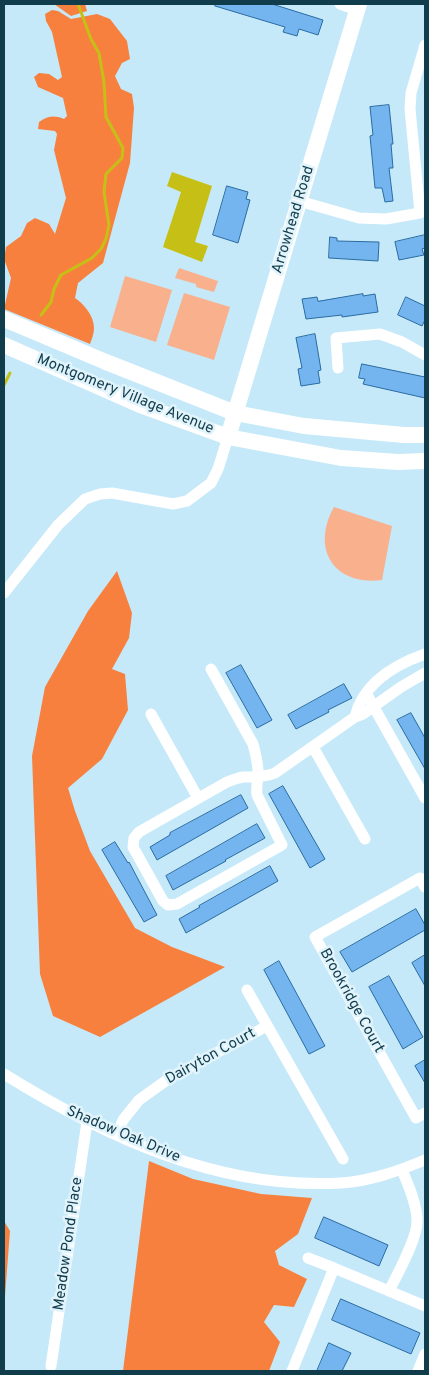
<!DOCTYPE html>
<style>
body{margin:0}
#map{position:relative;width:429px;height:1375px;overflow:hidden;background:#c5e9f9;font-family:Overpass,sans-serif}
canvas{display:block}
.frame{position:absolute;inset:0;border:5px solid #113c4c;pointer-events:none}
</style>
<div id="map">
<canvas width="429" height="1375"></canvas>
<div class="frame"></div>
</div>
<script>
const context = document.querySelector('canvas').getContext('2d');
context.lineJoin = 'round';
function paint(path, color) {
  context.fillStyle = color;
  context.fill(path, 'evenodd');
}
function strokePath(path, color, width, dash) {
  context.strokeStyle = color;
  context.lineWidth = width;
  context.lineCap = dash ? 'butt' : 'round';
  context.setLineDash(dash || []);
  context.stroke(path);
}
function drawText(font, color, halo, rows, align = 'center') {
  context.font = font + ' Overpass,sans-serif';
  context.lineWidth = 5;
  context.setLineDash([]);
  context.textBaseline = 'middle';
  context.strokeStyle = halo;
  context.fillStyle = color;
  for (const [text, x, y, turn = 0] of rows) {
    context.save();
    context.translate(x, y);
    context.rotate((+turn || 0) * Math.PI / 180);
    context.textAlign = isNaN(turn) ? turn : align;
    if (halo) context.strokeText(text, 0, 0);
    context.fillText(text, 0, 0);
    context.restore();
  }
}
const green = new Path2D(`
 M179,268l39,13 -4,11 -18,-5v-3l-21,-6z
 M125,276l47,14 -16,52 -46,-15z
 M184,293l46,14 -16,53 -47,-15z
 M334,507l58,19 -10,54c-49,6 -71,-32 -48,-73z`);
const forest = new Path2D(`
 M54,4h31l2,7 -16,5z
 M52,10l6,1 13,8 26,-5 13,5 17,22 3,18 -8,4 -7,13 6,13 11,5 2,14 -4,55 -27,100 -25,20 -3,15c9,6 19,18 19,30 0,5 -2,11 -4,16l-86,-35 7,-31 -7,-19 2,-12 15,-11 6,-13 8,-5 14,6 6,10 11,-36 -12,-48 3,-16 -2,-3 -17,-2 1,-7c9,-6 15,-7 25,-3l3,-3 -4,-18 -25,-11 -4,-10 5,-4 10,1 9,6 4,-3 -10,-45 -6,-11 -1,-7z
 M117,571l15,42 -3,25 -17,31 13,5 3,36 -26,49 -34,29 7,23 15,40 45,77 37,19 53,20 -125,70 -47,-21 -13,-42 -8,-218 13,-69 43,-76z
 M149,1161l44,18 68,15 51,4 -14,36 -23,17 4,14 28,14 -13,28 -20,-2 -10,17 16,20 -11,29h-146z
 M4,1221l6,10 -6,78z`);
const water = new Path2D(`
 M172,172l40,14 -17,56 13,4 -6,16 -39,-15 18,-55 -14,-6z`);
const stream = new Path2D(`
 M41,315l10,-13 3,-13 7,-14 31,-17 9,-9 5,-10 3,-14 -5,-33 2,-18 16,-16 1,-10 -17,-31 -2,-35 -5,-29 -8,-14 -13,-35
 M4,385l6,-12`);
const building = new Path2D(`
 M216,4h56l51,16 -5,15 -19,-6 -2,7 -14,-4 2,-5 -70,-21z
 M389,105l4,39h-2l2,24h-4l4,33 -8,1 -3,-14h-7l-5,-52 3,-1 -3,-28z
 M227,186l21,6 -2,7 4,1 -12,43 -25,-8z
 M425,235v13l-3,1 2,6 -25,5 -4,-18z
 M330,237l7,1v3l42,1 -1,19 -49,-3z
 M363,294v2l12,-2 3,18 -36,5v-2l-36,4 -4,-20 15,-2 1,4z
 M406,297l19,9v14l-3,6 -24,-11z
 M315,334l6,36 -3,1 2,12 -19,3 -3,-17 4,-1 -6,-30z
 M362,364l63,13v21l-62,-14 2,-5 -6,-1z
 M241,665l31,55 -15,8 -31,-55z
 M344,684l8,14 -24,12 1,2 -33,17 -8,-14z
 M411,713l14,25v31l-28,-49z
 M283,786l42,73 -15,9 -41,-74z
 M241,795l7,13 -91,52 -7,-13 20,-12v-2z
 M257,824l8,14 -40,22 1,1 -53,29 -7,-14z
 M115,842l13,21 1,-1 28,53 -13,7 -42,-72z
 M270,866l8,15 -92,52 -7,-14 21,-12 -1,-1z
 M416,909l9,16v5l-73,42 -12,-20z
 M425,955v31l-13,-23z
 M279,961l46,85 -16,8 -45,-84z
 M389,976l34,61 -20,12 -34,-62z
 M425,1060v23l-10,-17z
 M324,1217l64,28 -9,21 -64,-28z
 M341,1299l79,34 -9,21 -79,-34z
 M329,1343l22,10 -9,18h-25z`);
const street = new Path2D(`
 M340,4l17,6
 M299,201l60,17 27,1 34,-6 -10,-104 1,-16 14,-48
 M338,368l-2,-30 44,-4 22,8 23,13
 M4,593l54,-68 27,-26 15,-5 12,-1 61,11 14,-3 24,-18 7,-14 10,-32
 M211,669l42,75c3,11 6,23 5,34 -1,7 -2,10 -1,17l25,50 -105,59 -9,1 -5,-4 -30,-54 1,-9 5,-6 88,-50c5,-2 10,-4 16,-5 12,-1 20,1 32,-4l80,-56 8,-3 38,-27 24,-14
 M366,693l59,105
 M151,714l47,84
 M355,717c8,-34 39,-52 70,-63
 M313,747l52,92
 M425,887l-5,-9 -105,59 101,181 9,-5
 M247,990l96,169
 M4,1074c101,63 215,116 337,109 30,-2 57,-12 84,-23
 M117,1135l6,-15 16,-20 32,-23 96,-51
 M308,1258l26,10
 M389,1291c8,-16 28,-52 28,-69 1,-15 -9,-38 -15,-52
 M51,1366l36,-244
 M292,1371l42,-103 91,38
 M418,1371l7,-17`);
const secondary = new Path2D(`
 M4,319l102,43 129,51 69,13 100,9h21
 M4,345l136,60 88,32 113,21 57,4 27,-1
 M228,437l131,-433`);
const streetNames = [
 ["Arrowhead Road",294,220,-73],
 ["Montgomery Village Avenue",125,395,22],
 ["Brookridge Court",351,1001,61],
 ["Dairyton Court",211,1057,-29],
 ["Shadow Oak Drive",123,1135,23],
 ["Meadow Pond Place",69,1244,-82]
];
paint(green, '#f8b08d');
paint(forest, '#f7803e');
paint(water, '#c6c016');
strokePath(stream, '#c6c016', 3);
paint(building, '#74b5f0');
strokePath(building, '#2a6ba1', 1);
strokePath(street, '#fff', 11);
strokePath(secondary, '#fff', 16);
drawText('15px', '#113c4c', '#e1f3fb', streetNames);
</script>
